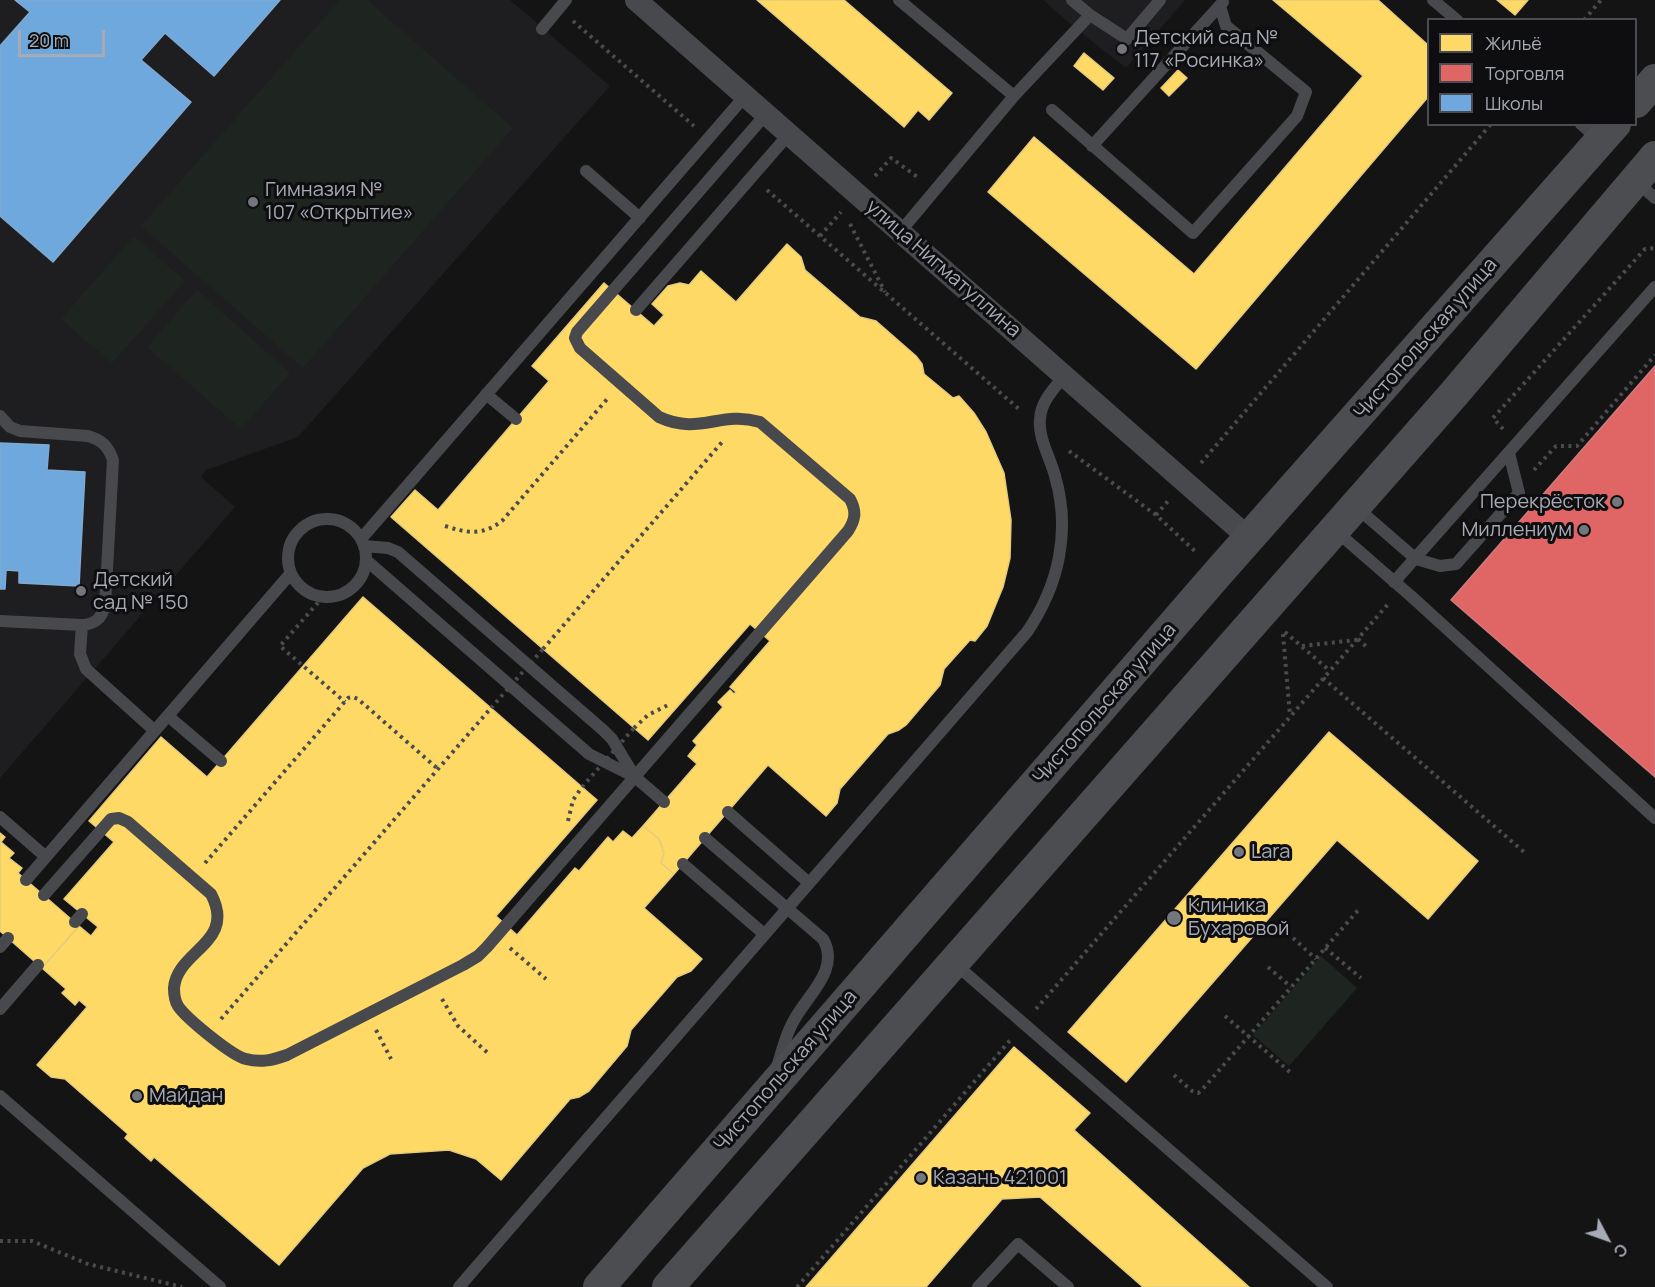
<!DOCTYPE html>
<meta charset="utf-8">
<style>
body{margin:0}
#map{position:relative;width:1655px;height:1287px;overflow:hidden;background:#141414;font-family:Manrope,sans-serif}
canvas{display:block}
.legend{position:absolute;left:1427px;top:18px;width:210px;height:108px;box-sizing:border-box;background:#0e0e10;border:2px solid #4b4c52;margin:0;padding:8px 10px;list-style:none;font-size:18px;color:#a6aab4}
.legend li{display:flex;align-items:center;gap:12px;height:30px}
.legend b{width:30px;border:2px solid #4b4c52}
.north{position:absolute;left:1577px;top:1209px;width:60px;height:60px;-webkit-text-stroke:4px #0e0e10;paint-order:stroke;rotate:131deg;font-size:16px;font-weight:700;line-height:24px;text-align:center;color:#a6aab4}
.north::after{content:'';display:block;margin:auto;width:21px;height:27px;background:#a6aab4;clip-path:polygon(50% 0,100% 100%,50% 72%,0 100%)}
.scale{position:absolute;left:18px;top:30px;width:87px;height:27px;box-sizing:border-box;border:3px solid #a6aab4;border-top:0;padding-left:8px;font-size:18px;line-height:21px;white-space:nowrap;color:#a6aab4;-webkit-text-stroke:4px #0e0e10;paint-order:stroke}
</style>
<div id="map">
<canvas width="1655" height="1287"></canvas>
<ul class="legend">
<li><b style="height:16px;background:#ffd966"></b>Жильё</li>
<li><b style="height:16px;background:#e06666"></b>Торговля</li>
<li><b style="height:16px;background:#6fa8dc"></b>Школы</li>
</ul>
<div class="north">С</div>
<div class="scale">20 m</div>
</div>
<script>
const context = document.querySelector('canvas').getContext('2d');
context.lineJoin = 'round';
function paint(path, color) {
  context.fillStyle = color;
  context.fill(path, 'evenodd');
}
function strokePath(path, color, width, dash) {
  context.strokeStyle = color;
  context.lineWidth = width;
  context.lineCap = dash ? 'butt' : 'round';
  context.setLineDash(dash || []);
  context.stroke(path);
}
function drawText(font, color, halo, rows, align = 'center') {
  context.font = font + ' Manrope,sans-serif';
  context.lineWidth = 6;
  context.setLineDash([]);
  context.textBaseline = 'middle';
  context.strokeStyle = halo;
  context.fillStyle = color;
  for (const [text, x, y, turn = 0] of rows) {
    context.save();
    context.translate(x, y);
    context.rotate((+turn || 0) * Math.PI / 180);
    context.textAlign = isNaN(turn) ? turn : align;
    if (halo) context.strokeText(text, 0, 0);
    context.fillText(text, 0, 0);
    context.restore();
  }
}
const built = new Path2D(`
 M0,0h510l100,86 -312,351 -92,33 -5,7 34,30 -235,271z
 M1043,0h142l-59,68 -50,-39z`);
const green = new Path2D(`
 M340,0h27l146,128 -210,240 -162,-142z
 M134,236l51,45 -73,82 -51,-44z
 M197,290l93,83 -49,56 -94,-82z
 M1321,956l36,32 -68,78 -36,-31z`);
const homes = new Path2D(`
 M757,0h87l108,93 -23,27 -11,-10 -14,17z
 M1273,0h105l50,45v52l-232,272 -208,-177 46,-55 160,137 169,-198z
 M1497,0h31l-13,15z
 M1084,53l30,25 -11,12 -29,-24z
 M1178,70l9,8 -18,18 -8,-8z
 M787,244l14,13 4,13 55,47 16,4 40,35 6,8 2,10 29,24 6,-2 15,17 12,19 18,41 7,47 -1,38 -7,29 -16,39 -12,15 -5,-1 -26,29 -4,16 -34,40 -7,5 -11,4 -48,55 -3,14 -11,13 -58,-51 -94,109 -13,-11 3,-10 -5,-14 -16,-13 54,-62 -9,-8 9,-11 -4,-4 30,-34 -5,-5 12,-12 4,4 2,-2 -6,-5 40,-46 -20,-17 -102,116 -257,-223 24,-27 23,20 111,-129 -17,-15 72,-83 50,43 10,-11 -12,-11 16,-18 12,-3 9,2 12,-14 35,31z
 M363,597l234,203 -101,116 21,19 58,-67 4,3 29,-34 5,5 10,-11 9,7 11,-12 16,13 5,14 -3,10 13,11 -30,34 58,51 -11,12 -14,6 -46,53 -4,16 -38,45 -10,6 -9,2 -69,81 -25,-21 -27,-9 -59,4 -27,14 -84,97 -125,-108 -3,4 -26,-23 3,-4 -63,-55 -14,-2 -14,-12 50,-58 -8,-7 -4,5 -13,-12 4,-4 -24,-21 37,-42 12,10 7,-9 -34,-28 50,-57 -25,-21 72,-84 46,40z
 M1329,732l149,129 -50,58 -91,-79 -211,242 -58,-50z
 M0,833l5,4 -4,5 13,11 -5,5 13,10 -4,5 61,53 -37,42 -42,-37z
 M1014,1047l76,66 -16,17 175,157h-106l-103,-90 -38,2 -76,88h-120z`);
const shops = new Path2D(`
 M1655,366v411l-204,-177z`);
const schools = new Path2D(`
 M15,0h265l-66,76 -49,-43 -24,27 50,42 -138,160 -53,-46v-170l30,-34z
 M0,443l49,2 -2,25 38,2 -6,114 -60,-3v-12l-13,-1 -1,19h-5z`);
const path = new Path2D(`
 M1584,20l17,-20
 M573,21l121,105
 M875,176l16,-18 28,20
 M767,190l253,220
 M850,224l35,68
 M820,236l21,-24
 M1503,429l-10,-11 152,-169 10,-1
 M1069,451l87,64 41,38
 M1201,463l290,-339
 M1534,470l22,-24h21l78,-91
 M1156,515l12,-14
 M445,526c22,7 37,10 57,-5l106,-123
 M323,597l-43,49 65,56
 M1285,632l45,39
 M1283,634l7,82
 M1358,639l10,9
 M1302,646l54,-6
 M543,649l180,-208
 M1323,678l201,174
 M634,728l14,-13 20,-10
 M568,821l5,-21 9,-13
 M205,863l143,-165 5,-1 5,2 80,70
 M1293,938l23,21
 M510,948l36,31
 M1325,948l36,30
 M1268,967l23,20
 M442,999l16,27 32,29
 M1036,1009l353,-406
 M1225,1016l66,57
 M221,1019l270,-311
 M376,1030l15,29
 M1174,1075l18,16 6,2 3,-2 159,-183
 M0,1241h32l56,23 94,23
 M797,1287l215,-249`);
const lane = new Path2D(`
 M899,0l115,96
 M1072,0l18,15 37,24 33,-39
 M1433,0l24,20
 M542,29l24,-29
 M1052,110l141,123 104,-117 9,-24 -80,-66 -6,-20
 M1581,124l19,17
 M1092,146l131,-144
 M586,171l54,47
 M1636,181l19,17
 M900,232l114,-136 76,-81
 M636,310l153,-176
 M486,394l30,25
 M0,416l10,11 10,4 68,5c14,4 20,10 25,24l-8,146c-4,13 -10,18 -23,19l-82,-4
 M1356,507l60,52 24,7 16,-2 63,-71 -10,-40
 M288 558a39 39 0 1 1 78 0a39 39 0 1 1-78 0Z
 M1336,531l76,66 243,221
 M361,539l384,-443
 M364,546l24,2 10,4 205,178 9,9 23,38 -46,-23 -223,-194
 M1394,582l261,-295
 M82,625l-2,29 6,15 69,62
 M168,716l53,45
 M635,777l29,25
 M728,812l81,71
 M0,817l46,40
 M705,838l118,101c18,31 -17,57 -30,83 -8,14 -11,30 -16,45
 M683,864l81,70
 M26,880l265,-307
 M44,895l67,-76 8,-1 9,4 83,72c26,49 -34,56 -37,94 0,6 1,13 4,18 8,12 54,50 68,53 15,4 27,1 41,-4l176,-90 15,-9 9,-9 361,-416c7,-11 9,-19 2,-32l-90,-77c-40,-12 -60,14 -101,-5l-79,-69 -5,-10 2,-6 189,-218
 M75,922l7,-8
 M0,947l8,-9
 M954,963l373,324
 M0,1009l38,-44
 M0,1096l220,191
 M459,1287l568,-655c32,-47 44,-101 28,-156 -5,-19 -17,-38 -15,-57 1,-18 14,-30 24,-43
 M978,1287l40,-43 50,43`);
const street = new Path2D(`
 M636,0l614,539`);
const secondary = new Path2D(`
 M1636,102l19,-22
 M599,1287l619,-714 397,-449
 M668,1287l785,-892 202,-238`);
const pathBridge = new Path2D(`
 M491,708l52,-59
 M582,787l52,-59`);
const markers = [
 [1122,49,6,"#73767c"],
 [253,202,6,"#73767c"],
 [1617,502,6,"#73767c"],
 [1584,530,6,"#73767c"],
 [81,591,6,"#73767c"],
 [1239,852,6,"#73767c"],
 [1174,918,8,"#73767c"],
 [137,1096,6,"#73767c"],
 [921,1178,6,"#73767c"]
];
const poiNames = [
 ["Детский сад №",1134,38],
 ["117 «Росинка»",1134,61],
 ["Гимназия №",265,190],
 ["107 «Открытие»",265,213],
 ["Перекрёсток",1605,502,"right"],
 ["Миллениум",1572,530,"right"],
 ["Детский",93,580],
 ["сад № 150",93,603],
 ["Lara",1251,852],
 ["Клиника",1188,906],
 ["Бухаровой",1188,929],
 ["Майдан",149,1096],
 ["Казань 421001",933,1178]
];
const streetNames = [
 ["улица Нигматуллина",943,269,41],
 ["Чистопольская улица",1426,339,-49],
 ["Чистопольская улица",1105,704,-49],
 ["Чистопольская улица",786,1071,-49]
];
paint(built, '#1e1e20');
paint(green, '#1e241f');
paint(homes, '#ffd966');
strokePath(homes, '#e4cb7d', 1.5);
paint(shops, '#e06666');
strokePath(shops, '#cf7a7d', 1.5);
paint(schools, '#6fa8dc');
strokePath(schools, '#80a9d0', 1.5);
strokePath(path, '#4a4b4e', 4, [3, 4.5]);
strokePath(lane, '#48494d', 12);
strokePath(street, '#48494d', 22);
strokePath(secondary, '#4c4d51', 32);
strokePath(pathBridge, '#4a4b4e', 4, [3, 4.5]);
for (const [x, y, r, color] of markers) {
  const dot = new Path2D();
  dot.arc(x, y, r, 0, 2 * Math.PI);
  context.fillStyle = color;
  context.fill(dot);
  strokePath(dot, '#0e0e10', 2);
}
drawText('20px', '#a6aab4', '#0e0e10', poiNames, 'left');
drawText('20px', '#a6aab4', '#0e0e10', streetNames);
</script>
